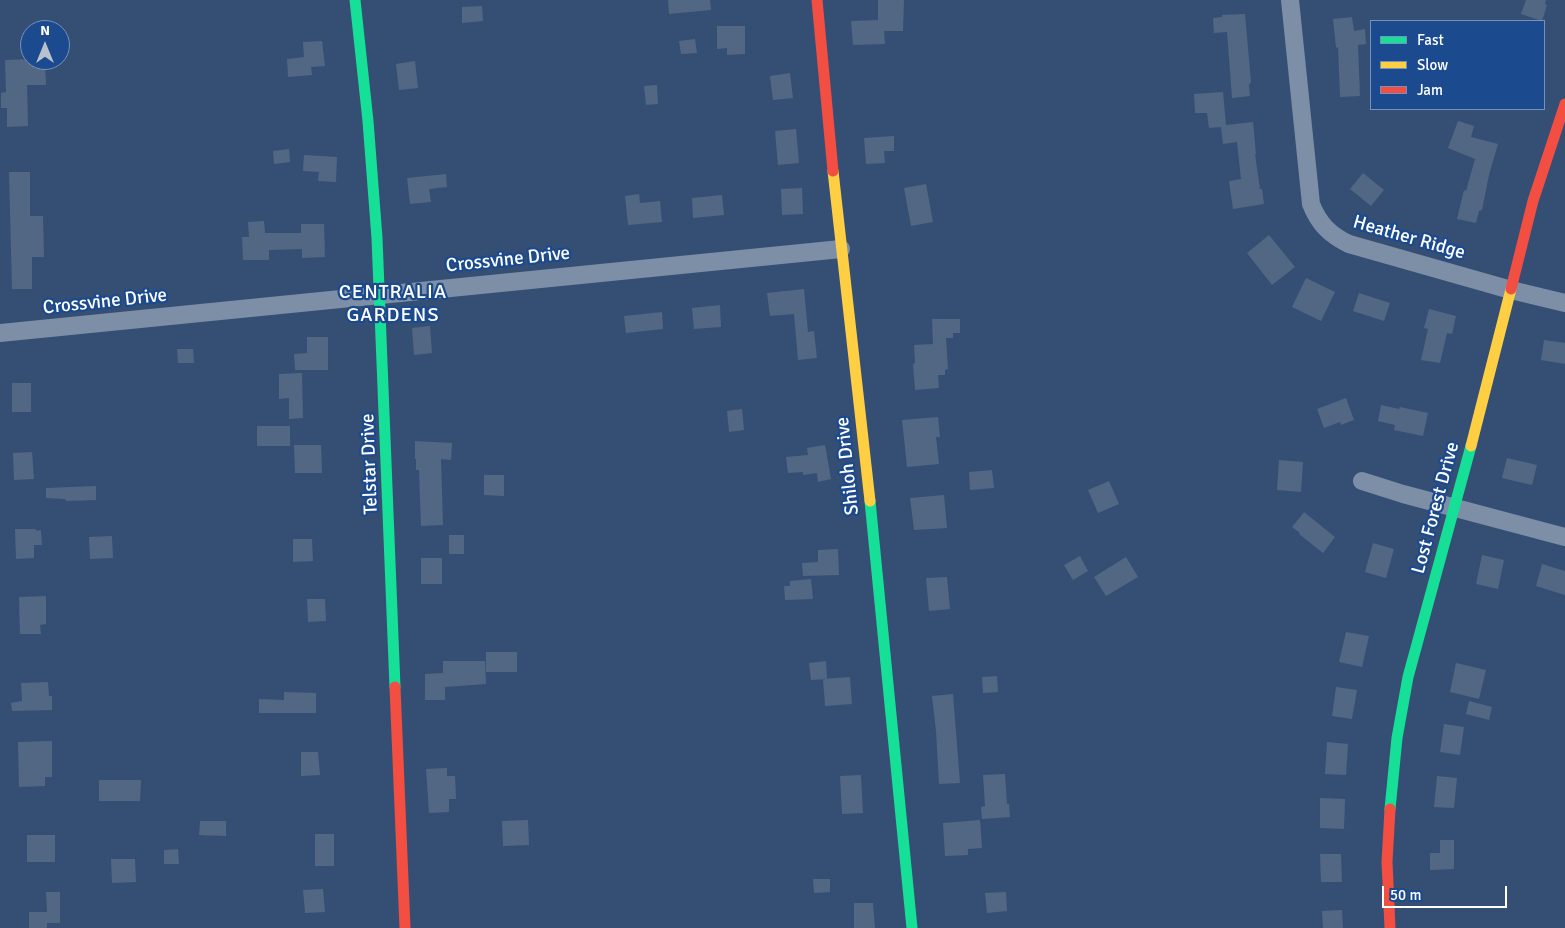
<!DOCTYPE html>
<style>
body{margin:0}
#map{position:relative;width:1565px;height:928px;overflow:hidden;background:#354f74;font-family:Signika,sans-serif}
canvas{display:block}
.legend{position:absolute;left:1370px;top:20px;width:175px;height:90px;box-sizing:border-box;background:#1b4a8e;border:1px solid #7692bb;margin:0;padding:6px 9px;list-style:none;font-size:15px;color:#fff}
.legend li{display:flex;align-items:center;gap:10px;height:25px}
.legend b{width:25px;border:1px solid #7692bb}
.north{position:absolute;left:20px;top:20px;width:50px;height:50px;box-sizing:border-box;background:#1b4a8e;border:1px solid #7692bb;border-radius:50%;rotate:0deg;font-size:14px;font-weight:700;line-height:20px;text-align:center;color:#fff}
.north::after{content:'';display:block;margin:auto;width:18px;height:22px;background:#b8c1ce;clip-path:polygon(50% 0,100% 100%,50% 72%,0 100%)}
.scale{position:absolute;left:1382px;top:886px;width:125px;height:22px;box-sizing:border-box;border:2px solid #fff;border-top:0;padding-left:6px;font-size:15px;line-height:18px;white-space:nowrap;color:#fff;-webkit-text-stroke:4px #1b4a8e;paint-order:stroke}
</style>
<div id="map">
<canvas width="1565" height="928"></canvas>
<ul class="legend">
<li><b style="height:6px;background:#16e098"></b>Fast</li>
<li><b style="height:6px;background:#ffcf43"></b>Slow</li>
<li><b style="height:6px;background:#f24e42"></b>Jam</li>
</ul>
<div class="north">N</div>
<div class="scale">50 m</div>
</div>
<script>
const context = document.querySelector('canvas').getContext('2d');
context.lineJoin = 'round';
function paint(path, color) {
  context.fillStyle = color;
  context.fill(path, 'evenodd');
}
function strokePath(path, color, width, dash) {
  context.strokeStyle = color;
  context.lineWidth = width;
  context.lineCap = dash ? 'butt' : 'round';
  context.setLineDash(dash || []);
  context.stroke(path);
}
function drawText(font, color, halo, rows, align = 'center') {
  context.font = font + ' Signika,sans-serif';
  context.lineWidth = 4.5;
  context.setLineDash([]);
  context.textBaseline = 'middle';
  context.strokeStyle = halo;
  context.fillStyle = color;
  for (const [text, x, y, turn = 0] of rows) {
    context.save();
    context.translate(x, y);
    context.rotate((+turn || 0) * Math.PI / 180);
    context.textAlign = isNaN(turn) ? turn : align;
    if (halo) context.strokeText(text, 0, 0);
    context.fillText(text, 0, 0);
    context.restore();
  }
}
const building = new Path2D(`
 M668,0h42l1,10 -42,4z
 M878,0h26l-1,31h-19l1,13 -32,1 -2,-24 27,-1z
 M1526,0h20l-1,4 2,1 -5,16 -21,-7z
 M482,6l1,15 -21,2v-16z
 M1245,14l6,68 -2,3 1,11 -18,2 -5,-66 -13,1 -1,-15 9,-1v-2z
 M1352,17l2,14 11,-2 1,15 -8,1 2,51 -20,1 -2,-50 -2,1 -3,-29z
 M717,26h28v28l-18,1v-7l-10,1z
 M695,39l2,14 -16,1 -2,-13z
 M322,41l3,25 -14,1 1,8 -24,2 -1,-18 17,-2 -1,-15z
 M30,59v3h15l1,23h-19l1,41 -21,1v-19h-6v-15l5,-1 -1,-32z
 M415,61l3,27 -19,2 -3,-26z
 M790,73l3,25 -20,2 -3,-24z
 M657,85l1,19 -12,1 -2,-19z
 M1223,92l3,33 27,-3 3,32h-1l5,35h2l2,15 -31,5 -4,-28 12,-2 -4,-37 -14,2 -2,-17 -12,1 -2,-15h-12l-1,-19z
 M1458,121l16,5 -3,11 27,7 -9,31 -7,35 -3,1 -3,12 -19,-4 7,-29 2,1 9,-32 -27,-11z
 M796,129l3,34 -21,2 -3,-34z
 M894,136v15h-10l1,12 -19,1 -2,-26z
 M289,149l1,13 -16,2 -1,-13z
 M304,155l33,2 -1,25 -18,-1 1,-9 -16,-1z
 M9,172h21v44h13l1,41h-12v32h-20z
 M1363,173l21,17 -13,16 -21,-17z
 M446,174l1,13 -18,2 2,13 -21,2 -3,-26z
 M926,184l7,38 -22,4 -7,-38z
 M802,188l1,26 -21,1 -1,-26z
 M639,194l1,9 20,-2 2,21 -34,3 -3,-29z
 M722,195l2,20 -31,3 -1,-20z
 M264,221l1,12h36v-9h23l1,33 -23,1v-9l-33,1v10h-26l-1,-23h7l-1,-15z
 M1269,235l26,32 -23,18 -25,-32z
 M1306,278l29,14 -14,29 -29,-14z
 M804,289l4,43 6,-1 3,27 -19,2 -4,-46 -24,2 -3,-23z
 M1359,293l31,10 -6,18 -31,-10z
 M720,305l1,22 -27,2 -2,-21z
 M1429,309l27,7 -4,18 -5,-1 -7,30 -19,-3 7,-31 -4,-1z
 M662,312l1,17 -37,4 -2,-17z
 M932,319h28v14h-7v5h-7l2,31 -3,1v5h-7l1,13 -24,2 -2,-26 2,-1 -1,-18 19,-1z
 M430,326l2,27 -18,2 -2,-27z
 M307,337h21v33h-33l-1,-16 13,-1z
 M1544,340l21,3v21l-24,-4z
 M177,349h16l1,14h-16z
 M302,373l1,45 -14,1v-21l-10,1v-25z
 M12,383h19v29h-19z
 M1346,398l8,22 -13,5 -1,-3 -16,6 -7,-19z
 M1381,405l18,4 1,-2 28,6 -5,23 -29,-6 1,-5 -17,-4z
 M742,409l2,21 -15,2 -2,-21z
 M938,417l2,20h-4l3,27 -32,3 -5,-47z
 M257,426h33v20h-33z
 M415,441l37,2 -1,17 -10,-1 2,66 -22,1 -2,-56h-3v-11h-1z
 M294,445h27l1,28h-27z
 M825,445l6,34 -13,3 -1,-9 -14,2v-3l-15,1 -2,-16 22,-2 -1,-7z
 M32,452l2,27 -20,1 -1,-27z
 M1507,458l30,7 -5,20 -30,-7z
 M1279,460l24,2 -2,30 -24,-2z
 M992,470l2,18 -24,2 -1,-18z
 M484,475h20v21l-20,-1z
 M1109,481l10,23 -21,9 -10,-23z
 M96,486v14l-30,1 -1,-2 -19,-1v-10z
 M944,495l3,33 -33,2 -4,-32z
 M1304,512l31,25 -12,16 -24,-19 1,-1 -8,-6z
 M15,529h21v2l5,-1 1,15h-8v13l-18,1z
 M449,535h15v19h-15z
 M112,536l1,22 -23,1 -1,-22z
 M293,539h19l1,22 -20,1z
 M1373,543l21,6 -8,29 -21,-6z
 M838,549l1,26 -36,1 -1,-13 16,-1v-12z
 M1482,555l22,5 -6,29 -22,-5z
 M1080,556l8,15 -15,9 -9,-15z
 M1126,557l12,20 -32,19 -12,-19z
 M421,558h21v26h-21z
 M1542,564l23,7v24l-29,-9z
 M947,577l3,32 -21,2 -3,-33z
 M811,579l2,20 -28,1 -1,-14h6v-5z
 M46,596v28l-6,1 1,9h-21l-1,-37z
 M307,599h18l1,22 -18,1z
 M1346,632l23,4 -7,31 -23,-5z
 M486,652h31v20h-31z
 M443,661h42l1,23 -41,3v13h-20v-26l18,-1z
 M826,661l1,18 -16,1 -2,-17z
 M1456,663l30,7 -7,29 -29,-7z
 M997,676l1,16 -15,1 -1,-16z
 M850,677l2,27 -27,2 -2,-27z
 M48,682l1,14h3v14l-40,1 -1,-8 11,-2 -1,-18z
 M1336,687l21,3 -5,29 -20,-3z
 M284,692l32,1v20h-57v-14l25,1z
 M953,694l7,89 -21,1 -3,-53 -4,-35z
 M1469,701l23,6 -3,13 -23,-6z
 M1444,724l20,3 -4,28 -20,-3z
 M52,741v36h-7v9l-26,1 -1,-45z
 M1327,742l21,2 -2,31 -21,-1z
 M301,752h17l2,23 -19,1z
 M447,768v8h8l1,23h-7v13l-20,1 -3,-44z
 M1005,774l2,30h2l1,13 -28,2 -1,-12 4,-1 -2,-31z
 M861,775l2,38 -21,1 -2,-38z
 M1437,776l20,2 -3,30 -20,-1z
 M99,780h42l-1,21h-41z
 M1320,798l25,1 -1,30 -24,-1z
 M528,820l1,25 -26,1 -1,-25z
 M980,820l2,28 -14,1v6l-23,1 -2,-33z
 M200,821h26v15l-27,-1z
 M315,834h19v32h-19z
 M27,835h28v27h-28z
 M1440,840h14v29l-24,1v-17h10z
 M178,849l1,15h-15v-14z
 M1320,854h21l1,28h-21z
 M111,859h24l1,23 -24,1z
 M813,879h17v13l-16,1z
 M323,889l2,23 -20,1 -2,-23z
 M46,892h14v31h-13v5h-18v-16h18z
 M1006,892l1,19 -20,2 -2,-20z
 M854,903h19l2,25h-21z
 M1342,910l1,18h-20l-1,-17z`);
const street = new Path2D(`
 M1290,0l21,204c8,20 19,31 38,40l162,46 54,13
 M0,333l841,-84
 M1362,481l41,13 162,43`);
const fast = new Path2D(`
 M355,0l13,121 9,117 18,449
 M870,501l42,427
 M1390,809l7,-71 11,-61 63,-231`);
const slow = new Path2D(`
 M833,171l37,330
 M1471,446l40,-157`);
const jam = new Path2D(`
 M817,0l16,171
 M1511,289l22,-88 32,-97
 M395,687l10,241
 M1390,809l-3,53 3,66`);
const streetNames = [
 ["Heather Ridge",1409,238,16],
 ["Crossvine Drive",508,260,-6],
 ["Crossvine Drive",105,302,-6],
 ["Telstar Drive",370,464,-92],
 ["Shiloh Drive",848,466,-96],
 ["Lost Forest Drive",1436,508,-75]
];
const neighbourhoodNames = [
 ["CENTRALIA",393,293],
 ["GARDENS",393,316]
];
paint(building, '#526784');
strokePath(street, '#7c8fa7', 18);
strokePath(fast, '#16e098', 11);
strokePath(slow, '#ffcf43', 11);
strokePath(jam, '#f24e42', 11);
drawText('19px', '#fff', '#1b4a8e', streetNames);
context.letterSpacing = '1px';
drawText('20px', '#fff', '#1b4a8e', neighbourhoodNames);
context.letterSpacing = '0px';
</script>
